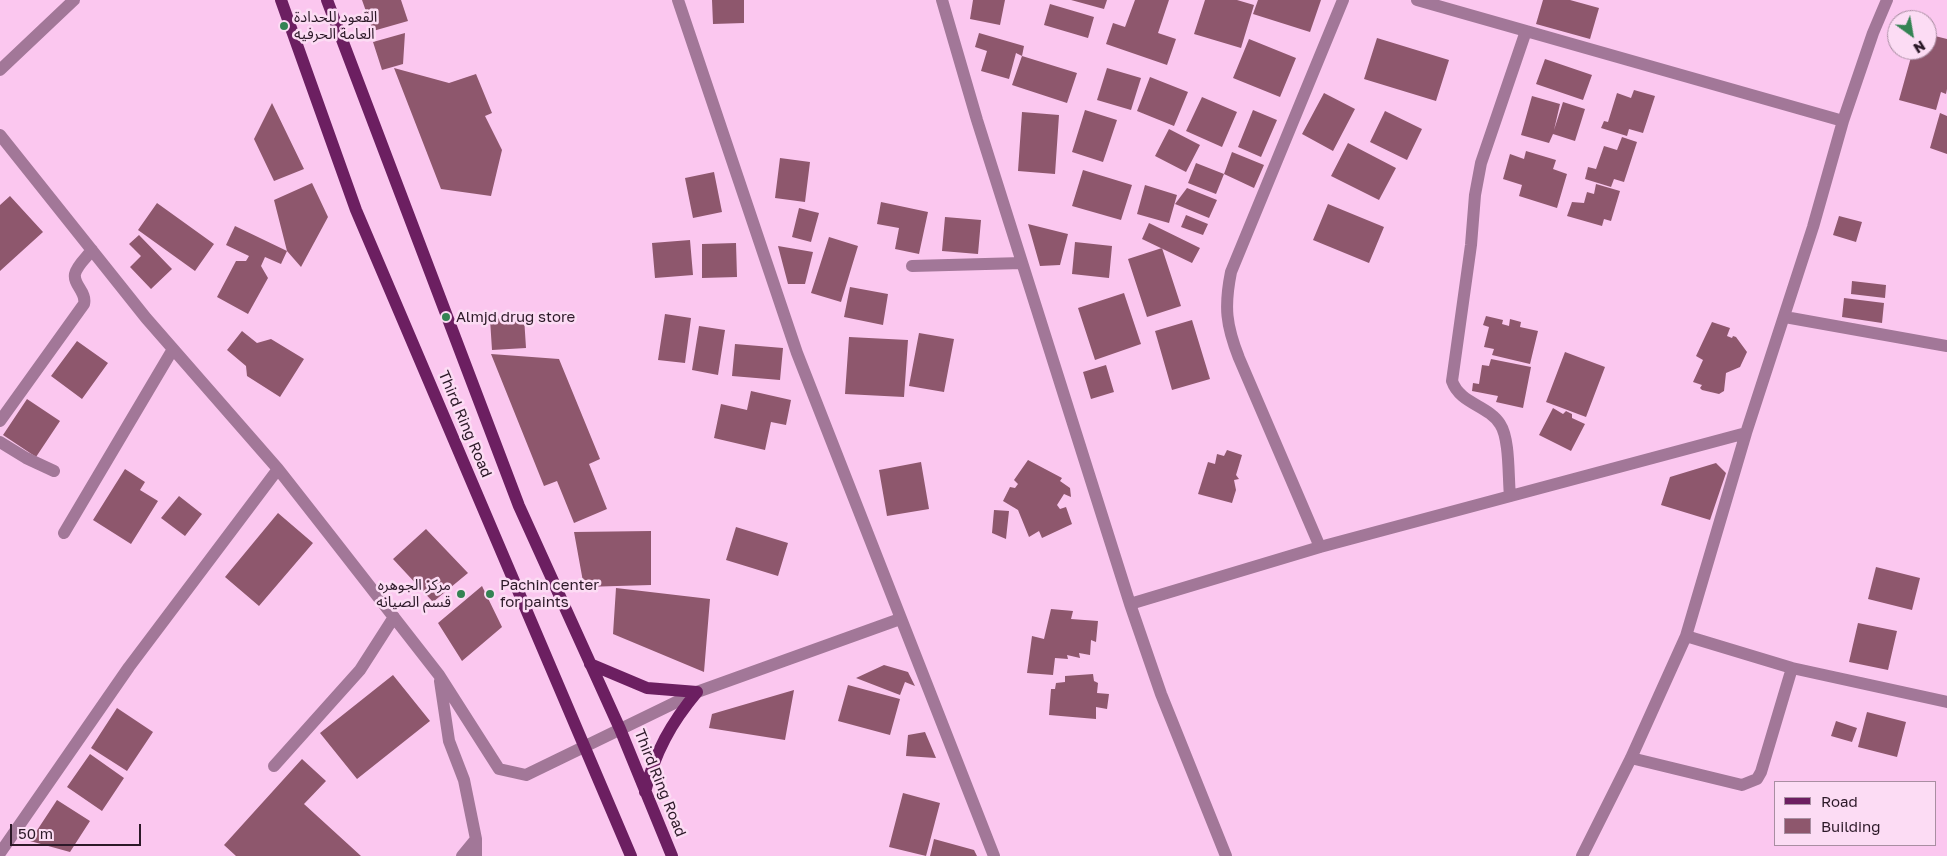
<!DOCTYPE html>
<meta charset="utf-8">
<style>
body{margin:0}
#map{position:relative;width:1947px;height:856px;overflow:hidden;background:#fbc7ef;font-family:"Golos Text",sans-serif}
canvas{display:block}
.legend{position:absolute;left:1774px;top:781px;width:162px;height:65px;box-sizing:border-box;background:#fcdcf4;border:1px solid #a98ea2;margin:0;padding:6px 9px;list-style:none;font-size:15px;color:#2c1928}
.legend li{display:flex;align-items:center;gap:10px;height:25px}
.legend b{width:25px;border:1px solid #a98ea2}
.north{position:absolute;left:1887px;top:10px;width:50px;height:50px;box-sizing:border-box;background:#fcdcf4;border:1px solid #a98ea2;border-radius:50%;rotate:148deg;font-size:14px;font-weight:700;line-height:20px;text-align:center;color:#2c1928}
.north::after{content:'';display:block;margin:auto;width:18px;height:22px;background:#348353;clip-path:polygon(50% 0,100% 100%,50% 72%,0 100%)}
.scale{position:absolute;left:10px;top:824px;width:131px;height:22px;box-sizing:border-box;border:2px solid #2c1928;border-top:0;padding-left:6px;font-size:15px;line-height:18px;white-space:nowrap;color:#2c1928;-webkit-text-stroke:4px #fcdcf4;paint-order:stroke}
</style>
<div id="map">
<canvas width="1947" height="856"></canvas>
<ul class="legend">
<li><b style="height:6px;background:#6c1f61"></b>Road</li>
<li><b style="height:14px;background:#8e576d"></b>Building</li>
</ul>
<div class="north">N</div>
<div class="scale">50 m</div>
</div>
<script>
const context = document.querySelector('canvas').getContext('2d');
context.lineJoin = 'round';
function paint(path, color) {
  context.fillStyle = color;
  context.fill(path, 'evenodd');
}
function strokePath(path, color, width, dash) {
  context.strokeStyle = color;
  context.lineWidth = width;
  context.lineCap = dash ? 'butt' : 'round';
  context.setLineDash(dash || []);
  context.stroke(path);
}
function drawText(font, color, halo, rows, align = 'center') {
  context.font = font + ' "Golos Text","Noto Sans Arabic",sans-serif';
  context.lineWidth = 5;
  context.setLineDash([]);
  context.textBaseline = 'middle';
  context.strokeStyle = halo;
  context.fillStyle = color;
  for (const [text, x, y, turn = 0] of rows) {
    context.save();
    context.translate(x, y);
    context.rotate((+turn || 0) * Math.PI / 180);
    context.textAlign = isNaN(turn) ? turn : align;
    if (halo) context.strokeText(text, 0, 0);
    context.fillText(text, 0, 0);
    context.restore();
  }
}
const building = new Path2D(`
 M362,0h39l7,21 -35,10z
 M712,0h32v23l-31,1z
 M973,0h32l-5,25 -30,-6z
 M1071,0h36l-3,9z
 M1135,0h34l-11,33 18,6 -9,26 -61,-21 7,-21 12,4z
 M1205,0h32l17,5 -13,43 -47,-14z
 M1258,0h63l-11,32 -57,-18z
 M1543,0h27l29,8 -9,31 -54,-15z
 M1050,4l44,13 -6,21 -44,-13z
 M405,33l-2,31 -21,6 -9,-28z
 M979,33l45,13 -2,10 -6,-3 -7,26 -28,-8 6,-20 -12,-4z
 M1927,34l20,5v50l-1,5 -5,-2 -5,18 -37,-10 14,-50h14z
 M1377,38l72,22 -13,41 -72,-22z
 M1249,39l47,19 -16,39 -47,-19z
 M1022,56l55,17 -10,30 -55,-18z
 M1545,59l47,16 -9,25 -47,-16z
 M394,68l55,15 27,-9 16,39 -7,3 17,34 -11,46 -50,-7z
 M1107,68l34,10 -10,32 -34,-10z
 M1150,77l38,15 -14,34 -37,-15z
 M1634,90l21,6 -12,37 -14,-4 -2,7 -26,-8 3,-7 4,1 9,-29 14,5z
 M1324,93l31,16 -22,42 -31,-17z
 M1532,96l28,8 -6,26 9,-28 22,7 -10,32 -22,-7 -4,9 -28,-8z
 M1202,97l35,15 -15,35 -36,-16z
 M272,103l32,66 -30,12 -20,-42z
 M1085,110l32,10 -14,42 -31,-10z
 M1253,110l24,10 -16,37 -23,-10z
 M1385,111l37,18 -15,31 -37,-18z
 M1022,112l37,3 -4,59 -37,-3z
 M1940,113l7,3v38l-17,-6z
 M1169,129l31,16 -14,27 -31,-16z
 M1622,137l15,5 -13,40 -10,-3 -3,8 -26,-8 3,-12 8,2 8,-23 13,4z
 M1348,143l48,25 -17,32 -48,-24z
 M1526,151l30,9 -3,9 14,5 -10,34 -38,-12 3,-11 -19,-6 7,-25 14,5z
 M1232,152l32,13 -10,23 -30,-14z
 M780,158l30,4 -5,40 -30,-4z
 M1196,163l28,11 -8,20 -28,-11z
 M1083,170l49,15 -11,35 -49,-14z
 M714,172l8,40 -29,6 -8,-40z
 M312,183l16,34 -27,50 -14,-16 -6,13 -16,-7 -4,9 7,12 -20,36 -31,-17 19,-36h10l3,-5 -23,-11 9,-19 52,25 -13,-51z
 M1596,184l24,7 -9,30 -7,-2 -2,7 -35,-10 5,-14 12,1 3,-11 7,2z
 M1145,185l32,10 -8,28 -32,-9z
 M1187,188l30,12 -8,18 -34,-14z
 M10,196l33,36 -43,39v-66z
 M881,202l47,10 -9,42 -24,-5 4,-21 -22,-4z
 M157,203l57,41 -19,27 -57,-41z
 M1328,204l56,23 -15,36 -56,-23z
 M799,208l20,5 -8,29 -19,-5z
 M1186,215l22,9 -5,11 -22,-8z
 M1839,216l23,6 -6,20 -23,-7z
 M945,217l36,3 -3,34 -36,-3z
 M1149,223l51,25 -8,15 -50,-24z
 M1028,224l40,10 -8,31 -20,1z
 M139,235l33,34 -21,20 -21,-22 11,-11 -12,-12z
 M829,237l29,9 -17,56 -30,-9z
 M690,240l3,35 -38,3 -3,-35z
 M1075,242l37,4 -3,32 -37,-4z
 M736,243l1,34 -35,1v-34z
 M778,246l35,6 -8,32h-17z
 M1162,248l19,58 -34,11 -19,-58z
 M1852,281l34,4 -1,13 -34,-4z
 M850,287l38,7 -5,31 -39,-8z
 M1124,293l17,51 -46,16 -17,-52z
 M1844,298l40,5 -2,20 -40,-6z
 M665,314l26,4 -6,45 -27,-3z
 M1486,316l17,4 -1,4 7,2 1,-7 11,3 -1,5 18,4 -8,33 -38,-9 2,-6 -10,-2 5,-20 -6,-2z
 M524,317l2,31 -34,2 -2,-31z
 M1192,320l18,59 -38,11 -17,-59z
 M1712,322l18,6 -3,8 5,2 1,-2 3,1 11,15 -7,15 -14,6 -2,18 -5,3 -17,-4 -2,-2 2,-3 -9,-3 10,-22 -7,-4z
 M699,326l26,4 -7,45 -26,-5z
 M242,331l15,12 14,-4 33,20 -24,38 -33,-21 -1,-10 -19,-16z
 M919,333l35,6 -10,53 -35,-6z
 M849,337l59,3 -4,57 -59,-3z
 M77,341l31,22 -26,36 -31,-23z
 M735,344l48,4 -3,32 -48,-4z
 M1565,352l40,15 -19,50 -40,-15z
 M491,354l68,5 41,100 -11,5 18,45 -33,14 -17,-42 -13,5z
 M1491,359l40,8 -8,41 -27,-6 2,-6 -26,-5 1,-8 6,1 3,-19 7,1z
 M1106,365l8,27 -23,7 -8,-27z
 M751,391l40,9 -5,25 -15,-3 -6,28 -51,-12 7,-34 26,6z
 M27,399l33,22 -24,36 -33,-22z
 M1553,408l10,6 3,-3 6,3v4l13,6 -14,27 -32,-16z
 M1227,450l15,5 -6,20 3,4 -5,1 2,10 -4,13 -34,-9 10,-32 7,2 2,-10 7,2z
 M1028,460l34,18 -2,3 10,7 1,9 -7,-3 -7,11 3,4 6,-2 6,17 -30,14 -3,-7 -10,6 -11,-27 -15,-9 7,-14 5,1 3,-4 -4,-4z
 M921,462l8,47 -42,7 -8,-46z
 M1716,463l10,10 -16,47 -49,-15 9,-28z
 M125,469l20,13 -5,8 18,11 -27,43 -38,-24z
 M179,496l23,18 -17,22 -24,-18z
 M994,510l15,1 -3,28 -14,-6z
 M278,513l35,30 -54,63 -34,-29z
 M736,527l52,16 -10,33 -52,-16z
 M426,529l42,44 -35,29 -40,-43z
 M651,531v54l-67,2 -10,-55z
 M1876,567l44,11 -8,32 -44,-11z
 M482,586l20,41 -40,34 -24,-38z
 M616,588l94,11 -6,73 -91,-38z
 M1051,609l22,2 -2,8 27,2 -2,21 -5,-2 -1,15 -11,-2 1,5 -13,-3 1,4 -13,-1 -2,17 -26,-2 5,-37 12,3z
 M1858,623l39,8 -9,39 -39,-8z
 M884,665l24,7 7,14 -10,-4 -5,13 -44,-17z
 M1093,674l1,7 4,2 -1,10 12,1 -2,15 -11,-2v12l-47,-4 2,-26h4l1,-6 9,-1v-6z
 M393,675l37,46 -73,58 -37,-46z
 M848,685l52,14 -10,36 -52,-14z
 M794,690l-9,50 -76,-12 3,-14z
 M117,708l36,24 -26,39 -36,-23z
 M1867,712l39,10 -9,35 -39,-10z
 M1836,721l21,7 -5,14 -21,-6z
 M925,732l11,26 -30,-2 2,-21z
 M90,754l34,24 -22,33 -35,-24z
 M302,759l24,22 -22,23 57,52h-125l-12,-11z
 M903,793l37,10 -14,53 -37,-9z
 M57,800l33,21 -20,31 -40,-11z
 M934,839l40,11 3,6h-47z`);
const minor = new Path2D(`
 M678,0l119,353 197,503
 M942,0l35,120 153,484 31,90 65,162
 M1417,0l426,121 30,-88 14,-33
 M0,70l74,-70
 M0,135l146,183 132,151 51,65 110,141 60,94 27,6 171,-83 203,-73
 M912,266l110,-3
 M1785,317l162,29
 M0,421l84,-117c3,-12 -11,-19 -9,-30 2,-9 12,-17 17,-24
 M0,442l26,16 28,13
 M1510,496c-2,-19 0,-57 -10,-72 -12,-19 -40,-20 -48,-43l19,-136 4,-50 6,-32 45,-132
 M64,533l109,-184
 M1320,547l-81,-189c-13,-33 -15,-51 -8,-86l112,-272
 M1130,604l190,-57 426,-114 67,-206 30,-106
 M1686,636l106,32 155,34
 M440,681l9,60 15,39 12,59v17
 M1631,758l111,27 15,-6 4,-7 31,-104
 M274,766l86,-96 34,-53
 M0,853l129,-186 149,-198
 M462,856l14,-17
 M1582,856l49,-98 55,-122 60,-203`);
const major = new Path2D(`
 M281,0l75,210 275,646
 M327,0l192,506 101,223 52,127
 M590,664l57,24 50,4
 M645,792c10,-40 26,-69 52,-100`);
const markers = [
 [284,26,5,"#348353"],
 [446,317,5,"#348353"],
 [461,594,5,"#348353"],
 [490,594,5,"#348353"]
];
const poiNames = [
 ["القعود للحدادة",294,17],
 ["العامة الحرفيه",294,34],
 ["Almjd drug store",456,317],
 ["مركز الجوهره",451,585,"right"],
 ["قسم الصيانه",451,602,"right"],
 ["Pachin center",500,585],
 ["for paints",500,602]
];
const streetNames = [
 ["Third Ring Road",465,424,67],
 ["Third Ring Road",660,783,68]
];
paint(building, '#8e576d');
strokePath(minor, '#a27798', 12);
strokePath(major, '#6c1f61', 12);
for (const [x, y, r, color] of markers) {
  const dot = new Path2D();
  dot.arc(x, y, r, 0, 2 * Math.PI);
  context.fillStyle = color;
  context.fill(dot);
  strokePath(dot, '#fcdcf4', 2);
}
drawText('15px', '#2c1928', '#fcdcf4', poiNames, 'left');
drawText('15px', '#2c1928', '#fcdcf4', streetNames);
</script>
